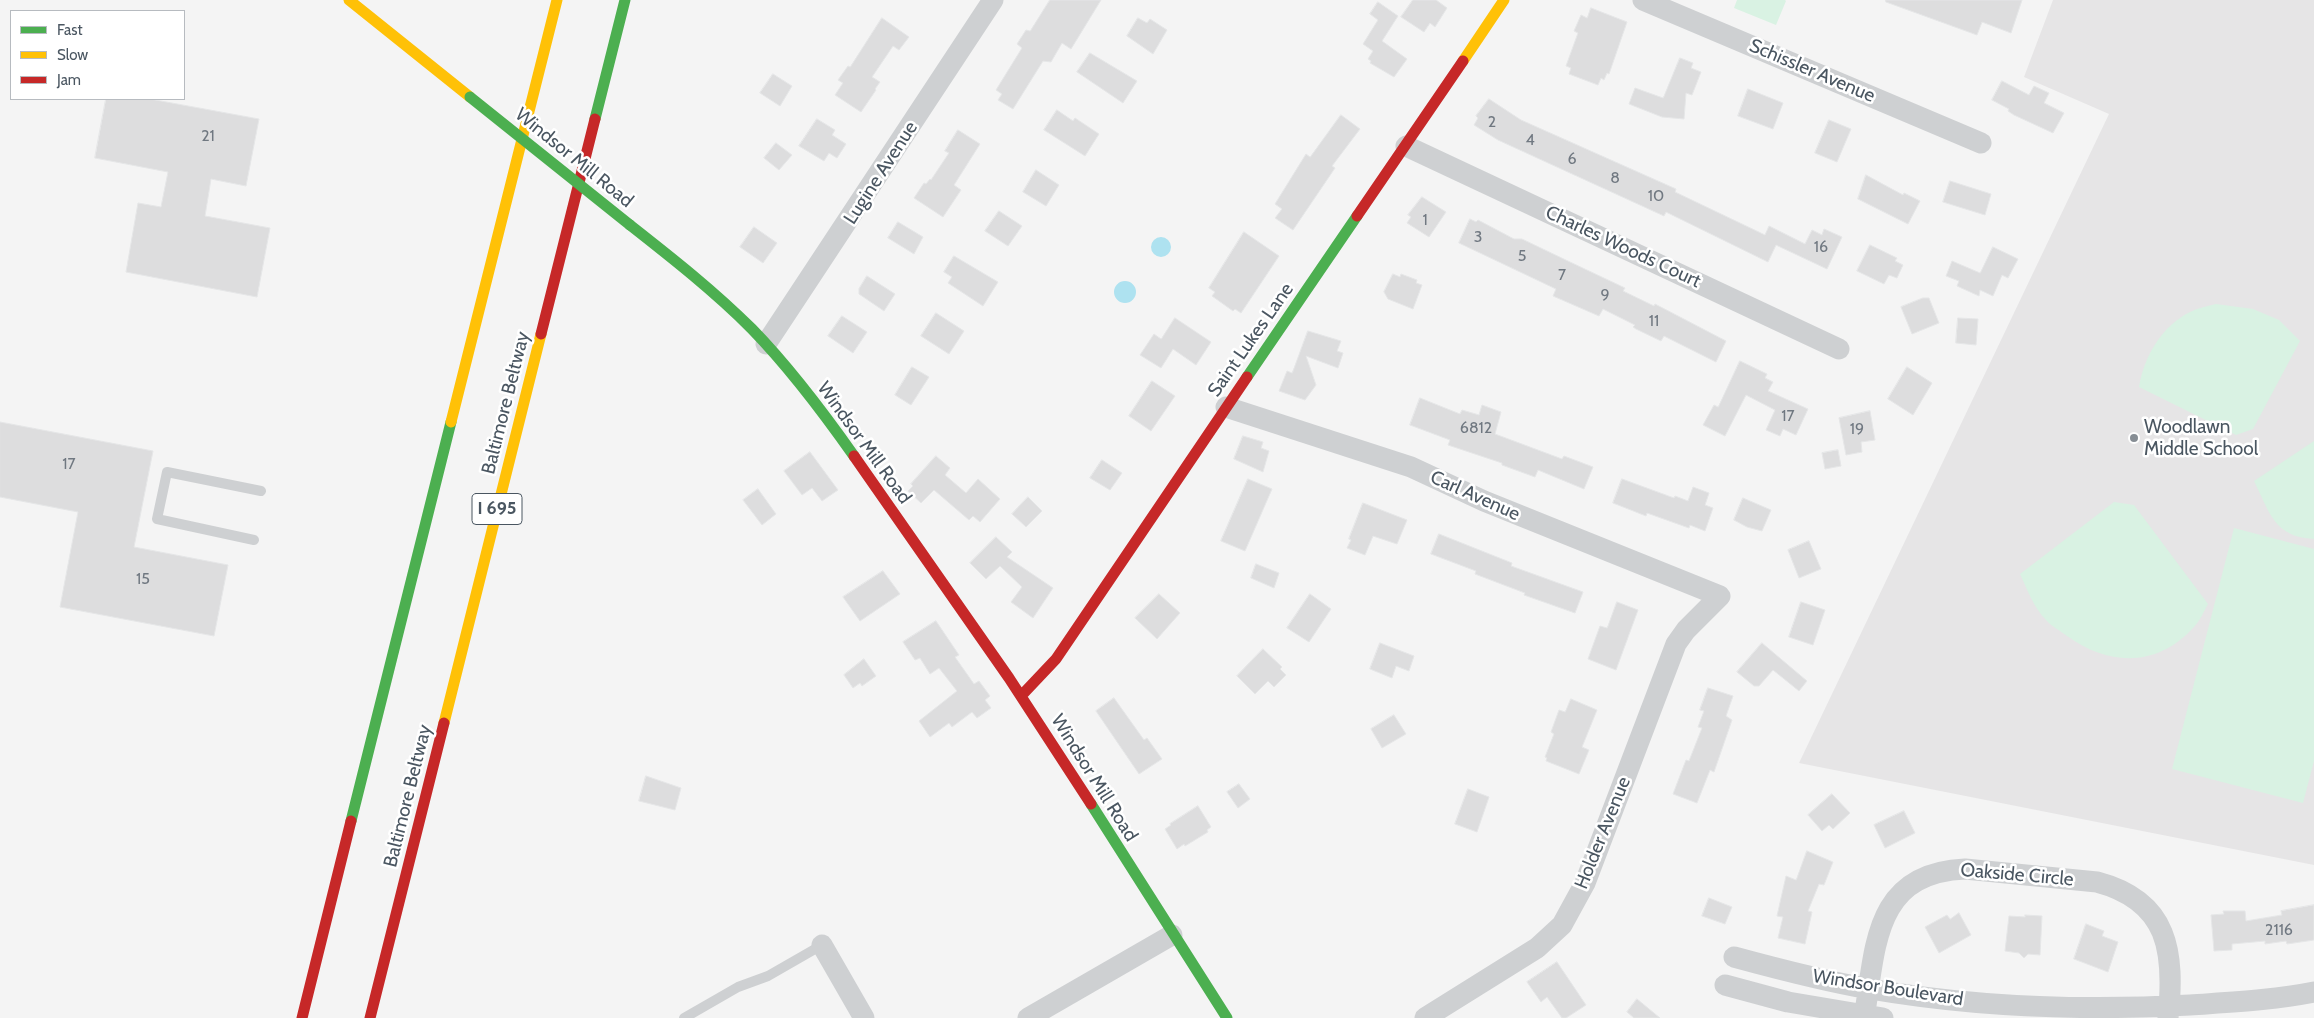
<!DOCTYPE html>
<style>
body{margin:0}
#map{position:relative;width:2314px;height:1018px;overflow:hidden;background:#f4f4f4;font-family:Cabin,sans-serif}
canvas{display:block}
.legend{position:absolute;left:10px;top:10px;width:175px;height:90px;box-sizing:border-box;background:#fff;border:1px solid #b7bbc0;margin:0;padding:6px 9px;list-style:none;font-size:15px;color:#4a5661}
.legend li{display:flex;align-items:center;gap:10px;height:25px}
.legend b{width:25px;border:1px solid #b7bbc0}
</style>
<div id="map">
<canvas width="2314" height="1018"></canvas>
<ul class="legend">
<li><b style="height:6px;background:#4caf50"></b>Fast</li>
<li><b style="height:6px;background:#ffc107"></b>Slow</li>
<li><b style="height:6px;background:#c62828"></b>Jam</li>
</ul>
</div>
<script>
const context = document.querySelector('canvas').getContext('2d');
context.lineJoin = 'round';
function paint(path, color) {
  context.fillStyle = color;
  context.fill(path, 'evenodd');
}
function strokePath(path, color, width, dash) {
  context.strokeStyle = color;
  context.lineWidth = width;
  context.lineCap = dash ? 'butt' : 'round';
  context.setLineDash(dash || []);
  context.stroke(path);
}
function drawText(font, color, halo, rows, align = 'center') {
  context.font = font + ' Cabin,sans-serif';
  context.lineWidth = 5;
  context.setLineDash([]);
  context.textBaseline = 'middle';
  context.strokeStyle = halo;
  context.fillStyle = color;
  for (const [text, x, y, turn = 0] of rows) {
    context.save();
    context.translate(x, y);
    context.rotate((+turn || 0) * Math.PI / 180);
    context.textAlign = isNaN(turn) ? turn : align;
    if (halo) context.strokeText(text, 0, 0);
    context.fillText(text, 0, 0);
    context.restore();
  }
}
const education = new Path2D(`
 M2053,0h261v865l-515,-102 310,-649 -85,-37z`);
const green = new Path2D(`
 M1737,0h48l1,1 -10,24 -42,-17z
 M2216,304l37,5 26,11 21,21 -47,88 -17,6 -97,-48c5,-31 23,-61 51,-75 8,-4 18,-6 26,-8z
 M2314,441v98c-40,-2 -44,-26 -60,-58z
 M2114,502l20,3 74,99c-4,7 -8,17 -14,23 -36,40 -84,40 -127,9 -6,-5 -15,-9 -21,-16 -12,-12 -19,-31 -26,-46z
 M2234,528l80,21v212l-11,42 -131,-34z`);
const water = new Path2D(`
 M1151 247a10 10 0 1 1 20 0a10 10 0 1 1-20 0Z
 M1114 292a11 11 0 1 1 22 0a11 11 0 1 1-22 0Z`);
const building = new Path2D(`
 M1050,0h51l-30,49 -9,-6 -11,19 -8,-1 -30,48 -15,-9 4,-6 -6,-4 26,-42 -5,-4 9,-14 4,1z
 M1413,0h23l11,8 -12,19 -5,-4 -6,9 -23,-15z
 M1886,0h136l-11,33 -29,-11 -5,13 -91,-33z
 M1378,2l20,14 -16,25 25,18 -13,18 -24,-14 1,-2 -3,-2 5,-8 -10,-7 15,-24 -8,-6z
 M1591,8l36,14 -18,52 -2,-1 -3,7 -3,-2 -3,7 -29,-11 2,-6 -5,-2 12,-33 -4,-2 7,-16 6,3z
 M882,18l27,19 -10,13 -6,-4 -21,31 8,5 -5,7 1,1 -15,22 -26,-17 8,-12 -5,-3 10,-14 2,1z
 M1138,18l9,5 3,-4 17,11 -14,24 -26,-18z
 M1090,53l47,28 -14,22 -46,-31z
 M1680,58l13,5 -2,5 10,4 -9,23 -6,-2 -2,26 -22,-2 -33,-13 6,-16 28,10z
 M773,74l19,12 -12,20 -20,-13z
 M2002,81l27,14 5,-9 15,7 -5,10 20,10 -11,20 -39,-18 -6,-4 1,-2 -17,-9z
 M1748,89l35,14 -10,26 -35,-13z
 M106,99h44l109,20 -13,67 -35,-7 -6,37 65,12 -13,69 -131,-25 12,-69 23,4 7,-35 -73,-14z
 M1489,99l32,21 155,69 -1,3 90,43 4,-9 36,18 7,-14 10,5 2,-6 18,8 -15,32 -51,-24 -8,17 -102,-50 -2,4 -166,-76 -24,-15 4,-7 -2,-2z
 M1057,110l16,11 2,-3 24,16 -14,22 -41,-26z
 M1341,115l19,14 -28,37 3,2 -42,62 -18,-12 7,-9 -7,-5 31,-50 4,3z
 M817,119l18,11 -3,5 14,9 -9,14 -8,-5 -5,8 -25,-15z
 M1829,120l22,9 -14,33 -22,-9z
 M958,130l22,14 -26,41 7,5 -18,27 -29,-19 10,-15 2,1 4,-5 1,1 18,-27 -4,-2z
 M776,143l16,12 -13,15 -15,-12z
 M1036,170l23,15 -13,21 -23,-14z
 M1866,175l37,20 1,-2 16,8 -12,23 -50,-25z
 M1950,181l41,13 -6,21 -42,-13z
 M1422,197l24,15 -17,25 -22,-14 4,-6 -3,-2z
 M999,211l23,15 -14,20 -23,-15z
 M1470,219l6,3 2,-2 36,19h8l48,23 55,26 -2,3 31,15 1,-2 71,37 -10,21 -52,-26 -3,5 -25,-12 -3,-2 2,-2 -32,-16 -4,7 -46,-20 3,-7 -97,-46z
 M898,222l25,15 -9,17 -26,-16z
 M754,227l23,16 -14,20 -23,-16z
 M1244,232l35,24 -38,57 -6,-4 -2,2 -21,-15 3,-4 -6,-4z
 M1870,245l27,13 -2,3 8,4 -6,13 -8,-3 -5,9 -27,-13z
 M1993,247l25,12 -10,19 -6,-3 -9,21 -13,-6 -1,6 -22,-10 2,-5 -13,-5 6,-15 28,12z
 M954,256l44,26 -15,24 -35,-23 4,-6 -8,-5z
 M1393,274l7,3 1,-3 16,6 -1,3 6,2 -9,24 -25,-10 -4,-7z
 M867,276l28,18 -11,17 -25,-17v-5z
 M1923,298h6l10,25 -27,11 -11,-27z
 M936,313l28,18 -15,23 -28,-18z
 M842,316l25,16 -14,21 -25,-17z
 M1175,318l36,24 -15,23 -23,-16 -12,19 -21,-13 14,-21 7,5z
 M1958,318l20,1 -2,26 -20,-2z
 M1308,331l33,10 -4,10 6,2 -5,15 -32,-12 10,29 -11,15 -26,-9 8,-20 5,2z
 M1740,361l27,13 -2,4 8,4 -5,9 40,18 -12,26 -13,-6 -3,7 -14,-6 9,-20 -29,-15 -21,41 -22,-11 11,-20 4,2z
 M912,367l17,10 -18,28 -16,-10z
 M1907,367l25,16 -19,32 -25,-16z
 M1152,381l23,15 -24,35 -22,-15z
 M1420,398l40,16 2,-4 17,5 3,-10 19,7 -6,22 67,25 2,-3 29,11 -9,22 -46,-19 -3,7 -33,-12v-2l-54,-18 2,-5 -40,-15z
 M1870,411l5,29 -14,2 1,10 -16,3 -7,-37z
 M0,422l153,29 -19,96 94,18 -14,71 -154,-29 18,-95 -78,-15z
 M1243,436l20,6 -2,6 8,3 -6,21 -29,-13z
 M1838,450l3,16 -16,3 -3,-16z
 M810,452l28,38 -16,11 -10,-13 -10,7 -18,-24z
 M936,456l14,12 -5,7 21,18 12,-14 22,20 -20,23 -7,-6 -4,4 -35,-30 -13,13 -13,-12 5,-5 -2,-2z
 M1102,460l20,13 -12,17 -20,-12z
 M1248,479l24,10 -27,62 -24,-10z
 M1622,479l52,19 1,-2 13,5 5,-14 16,6 -4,12 8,3 -8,23 -15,-6 -1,3 -42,-15 -1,3 -33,-13z
 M758,489l18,25 -14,11 -19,-25z
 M1028,497l14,14 -16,16 -14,-13z
 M1743,498l28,12 -9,21 -15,-4 -13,-7z
 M1363,503l44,17 -10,24 -24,-8 -8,19 -18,-7 4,-8 -2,-1z
 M1439,534l73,29 -1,3 72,26 -8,21 -51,-18 1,-2 -50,-19 1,-3 -45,-17z
 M996,537l16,15 -5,5 46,31 -20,30 -22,-16 11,-15 -22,-21 -14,13 -16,-16z
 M1809,541l12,28 -22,9 -11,-28z
 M1256,564l23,9 -5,15 -23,-10z
 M883,571l17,23 -40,27 -17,-24z
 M1159,594l21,19 -23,26 -22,-21z
 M1310,594l21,15 -22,33 -22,-14z
 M1617,602l21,8 -22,60 -28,-11 12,-33 7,2z
 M1801,602l24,8 -12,35 -24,-8z
 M936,621l23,34 -4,2 19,27 5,-3 11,15 -5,4 6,8 -14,10 -5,-6 -20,15 -3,-4 -19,14 -11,-16 38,-30 -18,-23 -9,6 -10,-16 -5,2 -12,-18z
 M1380,643l34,13 -5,15 -13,-5 -4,12 -22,-9z
 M1762,643l45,38 -8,10 -26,-21 -14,16h-5l-17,-14z
 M1263,649l19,18 -2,2 6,6 -12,12 -6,-6 -13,13 -18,-18z
 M864,659l12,17 -14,10 -2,-3 -7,5 -9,-13z
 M1708,688l25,8 -7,20 6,4 -18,52 -4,-2 -13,33 -24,-9 13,-34 3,1 13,-33 -4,-1 6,-16 -4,-1z
 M1114,698l30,42 3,-2 15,21 -23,15 -43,-63z
 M1571,699l26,11 -15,37 7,3 -10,24 -33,-13 1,-3 -2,-1 9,-23 -3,-2 8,-22 6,2z
 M1394,715l12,19 -24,14 -11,-19z
 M646,776l35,12 -6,22 -36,-9z
 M1239,784l11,15 -12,9 -11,-16z
 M1468,789l21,8 -12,35 -22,-8z
 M1832,794l18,19 -17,16 -4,-4 -7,6 -14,-16z
 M1198,806l13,21 -4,3 1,2 -23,14 -1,-2 -7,5 -12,-20 6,-4 -1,-1z
 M1904,811l11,22 -30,15 -11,-23z
 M1807,851l26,11 -9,23 -5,-1 -11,27 4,1 -7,32 -27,-6 5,-21 -6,-1 9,-40 10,4z
 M1709,898l23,9 -7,17 -23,-8z
 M2314,905v35l-27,4 -1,-3 -21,3v-3l-33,3v6l-18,1 -3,-36 13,-1 -1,-3h22l1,10 36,-6 -1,-4z
 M1959,913l12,22 -32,18 -14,-26 22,-12 3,4z
 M2025,915l17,1 -2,39 -12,-1 -4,4 -5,-5 -14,-2 4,-35 16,1z
 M2086,924l18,7 -2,5 16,6 -10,30 -34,-13z
 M1557,962l29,43 -20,13h-4l-15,-21 -6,5 -14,-20z
 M1637,999l23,19h-26l-7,-6z`);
const lane = new Path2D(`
 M254,540l-97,-21 10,-47 94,19
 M684,1018l54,-31 30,-11 54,-31`);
const street = new Path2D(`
 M1643,0l338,143
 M1406,146l433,203
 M766,344l227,-344
 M1226,407l185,60 73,34 236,95 -34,34 -10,14 -91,239 -23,42 -25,23 -112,70
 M822,945l42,73
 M1734,957c44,12 90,24 136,32 105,18 213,22 320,16 41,-3 84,-5 124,-13
 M1725,985l63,17 95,16
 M1028,1018l144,-83
 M1864,1018c12,-71 9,-145 101,-149l132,13c72,19 78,70 71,136`);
const fast = new Path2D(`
 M595,119l30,-119
 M630,225c42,33 84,66 122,104 38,39 71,83 102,127
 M1247,377l110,-161
 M1091,804l136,214
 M351,821l100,-399`);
const slow = new Path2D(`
 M349,0l121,97
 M1463,61l41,-61
 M451,422l106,-422
 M444,723l97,-389`);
const jam = new Path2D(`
 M1357,216l106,-155
 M541,334l54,-215
 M854,456l155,222 82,126
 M1021,696l35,-37 191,-282
 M302,1018l49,-197
 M370,1018l74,-295`);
const fastBridge = new Path2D(`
 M470,97l160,128`);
const markers = [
 [2134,438,5,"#868d94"]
];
const numberNames = [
 ["2",1492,122],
 ["21",208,136],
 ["4",1530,140],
 ["6",1572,159],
 ["8",1615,178],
 ["10",1656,196],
 ["1",1425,220],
 ["3",1478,237],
 ["16",1821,247],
 ["5",1522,256],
 ["7",1562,275],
 ["9",1605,295],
 ["11",1654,321],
 ["17",1788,416],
 ["6812",1476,428],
 ["19",1857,429],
 ["17",69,464],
 ["15",143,579],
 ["2116",2279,930]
];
const shields = [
 [497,509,50]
];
const shieldNames = [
 ["I 695",497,509]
];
const streetNames = [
 ["Schissler Avenue",1812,71,23],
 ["Windsor Mill Road",574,158,39],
 ["Lugine Avenue",881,173,-57],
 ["Charles Woods Court",1623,247,25],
 ["Saint Lukes Lane",1251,340,-55],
 ["Baltimore Beltway",506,403,-76],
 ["Windsor Mill Road",864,443,54],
 ["Carl Avenue",1475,496,24],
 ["Windsor Mill Road",1094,778,58],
 ["Baltimore Beltway",408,796,-76],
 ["Holder Avenue",1603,833,-68],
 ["Oakside Circle",2017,875,5],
 ["Windsor Boulevard",1888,988,9]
];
const poiNames = [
 ["Woodlawn",2144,427],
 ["Middle School",2144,449]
];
paint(education, '#e6e5e6');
paint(green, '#d9f2e3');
paint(water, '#aee2f0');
paint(building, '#ddddde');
strokePath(building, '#e5e6e7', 1);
strokePath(lane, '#ced0d2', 10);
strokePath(street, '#ced0d2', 21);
strokePath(fast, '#4caf50', 11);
strokePath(slow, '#ffc107', 11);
strokePath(jam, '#c62828', 11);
strokePath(fastBridge, '#4caf50', 11);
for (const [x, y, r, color] of markers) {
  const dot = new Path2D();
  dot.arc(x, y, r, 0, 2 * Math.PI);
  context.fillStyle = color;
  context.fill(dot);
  strokePath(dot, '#fff', 2);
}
drawText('16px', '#707881', null, numberNames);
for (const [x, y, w] of shields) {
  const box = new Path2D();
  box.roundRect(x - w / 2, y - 15.5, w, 31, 4);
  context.fillStyle = '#fff';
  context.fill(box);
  strokePath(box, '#4a5661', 1);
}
drawText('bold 18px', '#4a5661', null, shieldNames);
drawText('19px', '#4a5661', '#fff', streetNames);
drawText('19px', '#4a5661', '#fff', poiNames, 'left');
</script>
